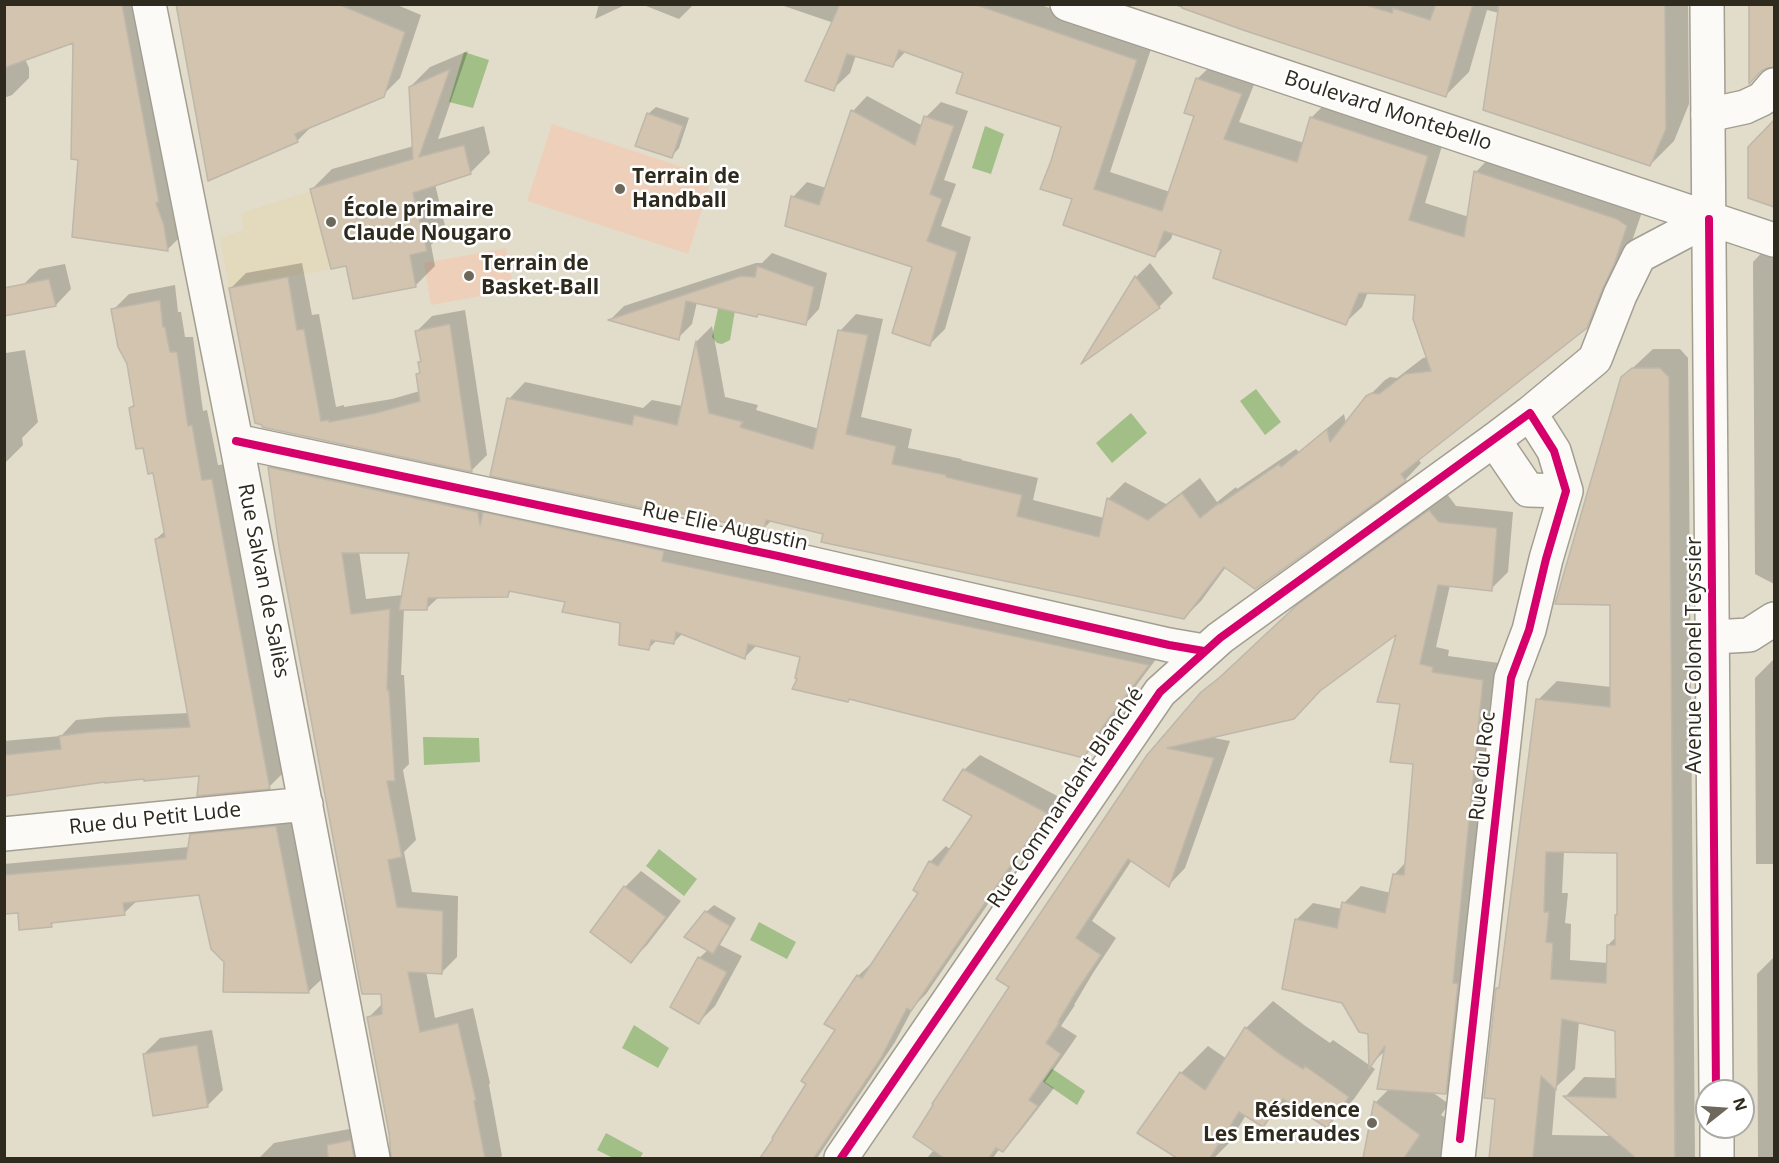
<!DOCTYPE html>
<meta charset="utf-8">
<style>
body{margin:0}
#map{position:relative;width:1779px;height:1163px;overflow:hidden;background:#e2dccb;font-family:"Open Sans",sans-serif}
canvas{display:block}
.frame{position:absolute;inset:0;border:6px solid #2e2a1e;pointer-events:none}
.north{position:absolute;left:1695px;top:1079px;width:60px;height:60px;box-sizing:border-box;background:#fff;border:2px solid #abaaa5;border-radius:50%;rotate:73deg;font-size:16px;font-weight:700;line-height:24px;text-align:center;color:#2e2a1e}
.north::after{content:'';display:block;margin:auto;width:21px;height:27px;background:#6d685b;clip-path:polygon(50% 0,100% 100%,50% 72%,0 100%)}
</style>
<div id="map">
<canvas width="1779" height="1163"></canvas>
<div class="frame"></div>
<div class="north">N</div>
</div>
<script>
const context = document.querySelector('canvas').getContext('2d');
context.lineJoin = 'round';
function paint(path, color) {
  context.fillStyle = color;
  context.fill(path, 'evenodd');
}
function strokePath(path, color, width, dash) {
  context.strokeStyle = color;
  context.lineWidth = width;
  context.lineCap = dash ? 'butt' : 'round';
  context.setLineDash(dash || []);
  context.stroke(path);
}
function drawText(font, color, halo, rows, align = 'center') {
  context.font = font + ' "Open Sans",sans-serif';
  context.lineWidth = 5;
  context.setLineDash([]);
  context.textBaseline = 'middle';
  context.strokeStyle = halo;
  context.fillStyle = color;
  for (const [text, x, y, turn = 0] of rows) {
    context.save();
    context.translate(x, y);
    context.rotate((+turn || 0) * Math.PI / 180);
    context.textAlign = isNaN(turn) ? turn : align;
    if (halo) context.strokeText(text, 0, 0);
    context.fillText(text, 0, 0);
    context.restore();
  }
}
const built = new Path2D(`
 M404,162l23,89 -198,37 -9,-50 24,-8 -3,-17z`);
const green = new Path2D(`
 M552,124l160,53 -24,77 -161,-53z
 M506,248l8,42 -83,15 -7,-42z`);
const water = new Path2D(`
 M464,52l25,8 -16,48 -24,-6z
 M985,126l19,8 -13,40 -19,-6z
 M721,295l16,4 -7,41 -8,4 -5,-1 -5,-6z
 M1256,389l25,33 -16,13 -25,-34z
 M1131,413l16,20 -35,30 -16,-20z
 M423,737l56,1 1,24 -56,3z
 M659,849l38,30 -13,17 -38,-30z
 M759,922l37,20 -9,17 -37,-19z
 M634,1025l35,23 -11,20 -36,-20z
 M1051,1068l34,23 -8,14 -35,-24z
 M606,1133l37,20 -3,5h-27l-16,-8z`);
const shadow = new Path2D(`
 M4,4h137l43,229 -16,16 -95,-13 6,-77 -5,-118 -49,18 4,9v10l-17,17 -8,3z
 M177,4h218l26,11 -21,63 -17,17 -70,30 -16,16z
 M599,4h28l-32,15z
 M641,4h53l-15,15z
 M778,4h260l115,39 -43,129 60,20 26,-77 1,-36 17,-16 43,14 -18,45 65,21 8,-26 16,-16 116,38 -19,64 44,14 7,-45 16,-17 151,54 -13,38 -27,63 -17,17 -168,132 3,4 -16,17 -179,87 -25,34 -17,17 -412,-98 -9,9 -254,-130 16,-17 118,26 9,-8 30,6 15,-65 15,-15 13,71 33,8 -2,5 63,19 21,-98 16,-17 27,5 -22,98 51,12 -4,19 54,11 -1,1 77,18 -5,22 71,18 4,-19 17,-17 41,22 34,-26 17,24 19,-15 1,2 59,-40 3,3 45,-38 2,10 22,-27 17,-17 5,-3 7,1 26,-20 5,-1 -11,-64 -49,-1 -6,15 -17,16 -122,-74 -50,-16 -2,6 -16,16 -81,-57 -22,-37 10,-35 -97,-54 -59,-21 -14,15 -36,-11 -6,18 -17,16 1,-66z
 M1688,4l1,100 -15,37 -24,24 -151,-152 -12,-3 -18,62 -24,24 -271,-91z
 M1750,4h24v62h-7z
 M468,51l-30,88 46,-13 6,27 -20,20 -35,11 11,46 -15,15 4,21 -20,20 -67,-21 -36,-76 20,-20 82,-23 -4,-59 20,-20z
 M867,96l56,30 3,-9 15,-15 27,9 -24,69 12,4 -15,42 30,11 -26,92 -15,15 -17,-77 -120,-70 14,-15 19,6 27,-77z
 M656,107l33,11 -10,30 -7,8 -24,-42z
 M1774,122v83l-25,-8 1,-49z
 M1771,243l3,2v339l-19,-10 -2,-312z
 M772,253l55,20 -8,36 -14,15 -108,-22 -5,22 -14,14 -67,-19 13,-13 132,-43h6z
 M302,263l10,52 7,-1 17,93 8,-2v2l48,-8 28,-8 -2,-16 3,-4 -2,-8 3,-4 -5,-28 15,-15 33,-6 22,145 -15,15 -209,-44 -32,-138 15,-15z
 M1150,263l23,30 -14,14 -73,52 50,-82z
 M65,264l6,25 -15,16 -33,-20 16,-16z
 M175,285l3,27h3l4,25h8l10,74 4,-1 11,55 9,-1 58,307 -16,16 -69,-13 -94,6 -102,14v-53l57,-5 15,-16 31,-3 82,-4 -33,-174 9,-8 -11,-59 -24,-64 5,-5 -7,-39 -15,-54 16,-16z
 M4,346l2,7 19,-3 13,72 -16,16 1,7 -19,19z
 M1653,349h27l8,9 7,800h-204l16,-126 -10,-43 4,-4 37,-285 19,-19 54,6 11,-309zM1564,851h55v63l-3,23 -8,8v18l-38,-3 1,-36 -6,-1 3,-30h-6zM1579,1021l37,9 1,48 -33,-1 -18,19 46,40 -60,-1 4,-48 19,-18z
 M284,452l879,198 -43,57 -21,33 -15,16 -234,-58 -2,2 -49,-22 3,-23 -45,-10 -12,12 -62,-24 -10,10 -16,-3 -8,8 -27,-26 -56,-21 -54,-11 -5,6 -68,1 -12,11h-23l-3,67h3l5,89 -6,6 13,70 -12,12 8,40 46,4 -1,61 -15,15 -16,-1 9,47 38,-10 17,75 -1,2 13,71 -3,2h-106l-24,-141 14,-14 -1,-11 -113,-525zM359,551h52l-8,44 -37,4z
 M1447,494l9,12 57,6 -5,60 -17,17 -41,-4 -14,62 13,3 -1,6 51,7 -29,304 -7,109 -17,17 -14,-1 17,12 -8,11 16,10 7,33h-99l11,-56 14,-14 -4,-38 -16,15 -1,-32 -73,-113 17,-17 29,6 2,-6 17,-17 30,7 3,-18 12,-13 9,-100 -13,-59 -3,-72 -190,106 21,4 -45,127 -16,17 -37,-25 -40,61 24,17 -23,35 -19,32h1l-14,21 16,10 -32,46 9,6 -35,45 -17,17 -2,-2 -7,10h-66l7,-8 -19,-13 287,-444 115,-105z
 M1774,659v205h-18l-1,-186z
 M980,755l81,43 -135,196 -12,12 -19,36 -78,116h-55l14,-20 61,-108 21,-54 16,-15 46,-68 -5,-3 15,-28 16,-16 5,4 23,-35 -10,-45z
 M290,812l33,166 -15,14 -83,-30 -25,-69 -62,7 -14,13 -69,8 -4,4 -32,-13 -15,1v-49l185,-17 2,-12 14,-14z
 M641,871l40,30 -34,44 -16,16 -6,-74z
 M714,905l22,13 -16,27 22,11 -27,50 -16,16v-64l9,-8 -2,-38z
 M1774,957v201h-16l-1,-184z
 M1273,1001l31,24 26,18 3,-3 42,29 -21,30 -27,27 -39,-26 -25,25 -17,-10 -18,29 -14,14h-34l-41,-25 42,-60 27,-27 19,13 19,-31z
 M212,1030l11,60 -16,16 -63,-52 16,-16z
 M366,1126l13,32h-120l15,-15z`);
const building = new Path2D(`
 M4,4h118l37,198 -3,1 8,22 4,26 -96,-14 6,-77 -7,-1 2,-116 -69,25z
 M176,4h162l67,28 -21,65 -89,37 3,8 -90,39z
 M840,4h134l163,56 -43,129 68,22 32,-95 -10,-3 12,-35 46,16 -18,45 73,23 13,-45 118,39 -19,64 55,17 10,-66 143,48 10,7 -13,39 -11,23 -16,40 -186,146 5,7 -151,108 -31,-22 -40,52 -363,-77 2,-8 -57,-14 -2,10 -91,-18 -1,2 -182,-38 17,-78 125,27 2,-10 43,10 19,-84 13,72 34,9 -3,5 73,22 25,-119 30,5 -22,99 50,12 -4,18 54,11v2l76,18 -5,21 82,21 8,-39 41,22 34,-27 18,25 19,-15 1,1 59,-40 2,3 46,-38 3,13 36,-46 6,-3 7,1 26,-20 26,-3 -18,-52 2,-24 -56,-2 -13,32 -133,-47 8,-28 -57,-19 -9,26 -92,-32 9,-26 -32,-10 11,-28 10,-34 -105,-34 7,-20 -64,-23 -6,17 -46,-13 -13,37 -29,-10z
 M1182,4h181l29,9 1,-5 37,12 6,-16h37l-27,93 -203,-67 -61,-22z
 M1499,4h166l1,125 -16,37 -167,-56z
 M1749,4h25v63l-7,1 -7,4 -11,12z
 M450,69l-31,88 45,-12 7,29 -58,19 14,58 -17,4 6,32 -63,12 -7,-33 -15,3 -21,-80 103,-30 -4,-72z
 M851,110l64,35 9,-29 30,10 -24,68 12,5 -15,42 30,11 -27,94 -38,-13 20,-66 -127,-41 6,-30 28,9z
 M647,113l36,13 -11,32 -37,-12z
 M1774,120v87l-26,-9v-51z
 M757,266l57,21 -8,38 -48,-11 -1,3 -71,-16 -7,39 -71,-20 133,-44 14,1z
 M1135,276l25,32 -79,56z
 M288,277l9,53 7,-1 17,92 8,-1v2l47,-9 44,-12 -4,-27 4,-1 -2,-11h3l-6,-31 35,-7 22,148 -210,-45v-2l-7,-2 -26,-135z
 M49,279l7,27 -52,10v-28z
 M160,300l3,27h2l5,25h7l11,74 4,-1 10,55 10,-1 58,310 -73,7 2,-20 -55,5v-2l-39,4v-1l-100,14v-41l56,-6 -2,-13 31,-4 100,-5 -35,-188 10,-2 -12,-64 -5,1 -5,-26 -7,1 -7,-41 5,-2 -7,-42 -9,-17 -7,-38z
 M1632,368h28l9,9 6,781h-39l-73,-62 53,2 -1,-67 -53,-12 -6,71 -15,-14 -8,82h-44l6,-59 -11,-1 12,-110h3l37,-289 74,8v-102l-55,-1 66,-227zM1546,852l71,1v62h-2v30h-8l-1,38 -55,-4 2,-36 -7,-1 3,-30h-5z
 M268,467l210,45 2,13 3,-13 181,39 -2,10 487,104 -45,60 -20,33 -235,-59 -1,3 -56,-13 5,-10 -2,-1 5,-21 -52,-13 -3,15 -69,-27 -2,12 -23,-4 -2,10 -30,-5 1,-22 -58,-11 3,-10 -56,-11 -1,6 -80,1 -1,12h-28l10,-57h-67l9,61 39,-5 -3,81h2l6,91h-8l15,76 -14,3 9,47 46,4 -1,63 -34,-2 12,60 38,-9 18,77 -2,1 11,57h-94l-2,-25 -22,-116 15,-3 -1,-20h-19l-83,-447z
 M1429,510l10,12 58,6 -5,63 -54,-6 -18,79 13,3 -1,5 51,8 -30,303 5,1 -12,110 -69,-5 8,-43 -16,23 -1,-35 -9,-2 -17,-29 -60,-14 13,-70 42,9 5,-26 43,11 8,-39 11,1 9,-111 -23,-2 10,-58 -23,-2 19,-67 -76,56 -26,28 -127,29 47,10 -45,129 -41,-28 -52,79 25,17 -25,37 -18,30h2l-14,21 15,11 -32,46 9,6 -35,46 -7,-4 -7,10h-45l-31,-21 20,-32 -1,-1 77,-117 -13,-8 151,-224 54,-63 18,-14 79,-74z
 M963,769l84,44 -136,198 -4,-3 -26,50 -67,100h-54l13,-19 -1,-1 34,-54 -5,-3 34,-51 -11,-6 33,-49 5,3 56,-85 -5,-3 16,-29 9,5 34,-50 -29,-16z
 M276,826l33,167 -86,-1 1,-30 -13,-13 -12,-54 -76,8 2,12 -74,8 1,4 -33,3 -1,-17 -14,1v-39l182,-16 4,-25z
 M624,886l42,31 -35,46 -41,-31z
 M705,911l25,15 -17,28 -29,-17z
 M698,957l29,15 -28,52 -29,-17z
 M1245,1027l32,25 26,17 2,-3 44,31 -22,31 -44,-29 -20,28 -24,-15 -29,46h-33l-40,-25 43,-61 25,18z
 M197,1045l11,62 -55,9 -10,-62z
 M1374,1101l46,34 -16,23h-41z
 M351,1140l3,18h-26l-1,-13z`);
const street = new Path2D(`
 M149,4l87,437 137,717
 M1708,115l37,-8 17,-8 12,-14
 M1494,440l34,50 38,1
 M236,441l542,115 391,89 35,6
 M1713,637l36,-2 25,-16
 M4,834l302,-30
 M841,1158l319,-466 60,-54 274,-198 36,-27 65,-54 25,-64 19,-39 70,-37
 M1458,1158l53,-480 18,-48 17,-71 20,-68 -12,-40 -24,-38`);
const secondary = new Path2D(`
 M1067,4l707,236
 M1707,4l9,1087
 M1717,1127v31`);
const cycleway = new Path2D(`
 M1709,219l7,872
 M236,441l542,115 391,89 35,6
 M841,1158l319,-466 60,-54 310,-225 24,38 12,40 -20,68 -17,71 -18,48 -51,461`);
const markers = [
 [620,189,6,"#6d685b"],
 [331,222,6,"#6d685b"],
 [469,276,6,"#6d685b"],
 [1372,1123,6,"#6d685b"]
];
const streetNames = [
 ["Boulevard Montebello",1388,111,18],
 ["Rue Elie Augustin",725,527,12],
 ["Rue Salvan de Saliès",263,581,79],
 ["Avenue Colonel Teyssier",1695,655,-90],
 ["Rue du Roc",1483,766,-84],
 ["Rue Commandant Blanché",1066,798,-56],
 ["Rue du Petit Lude",155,819,-6]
];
const poiNames = [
 ["Terrain de",632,177],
 ["Handball",632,201],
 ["École primaire",343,210],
 ["Claude Nougaro",343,234],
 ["Terrain de",481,264],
 ["Basket-Ball",481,288],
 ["Résidence",1360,1111,"right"],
 ["Les Emeraudes",1360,1135,"right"]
];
paint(built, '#e3d9bc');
paint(green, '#eed0ba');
paint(water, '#a1bf87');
paint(shadow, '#0003');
paint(building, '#d2c4af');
strokePath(building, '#beb7aa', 1.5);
strokePath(street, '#a29e91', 36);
strokePath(secondary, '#a29e91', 36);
strokePath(street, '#fbfaf7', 33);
strokePath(secondary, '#fbfaf7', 33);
strokePath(cycleway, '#d6006c', 8);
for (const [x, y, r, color] of markers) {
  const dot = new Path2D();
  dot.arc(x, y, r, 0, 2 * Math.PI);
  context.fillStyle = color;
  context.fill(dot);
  strokePath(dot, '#fff', 2);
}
drawText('21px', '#2e2a1e', '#fff', streetNames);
drawText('bold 21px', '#2e2a1e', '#fff', poiNames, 'left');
</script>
